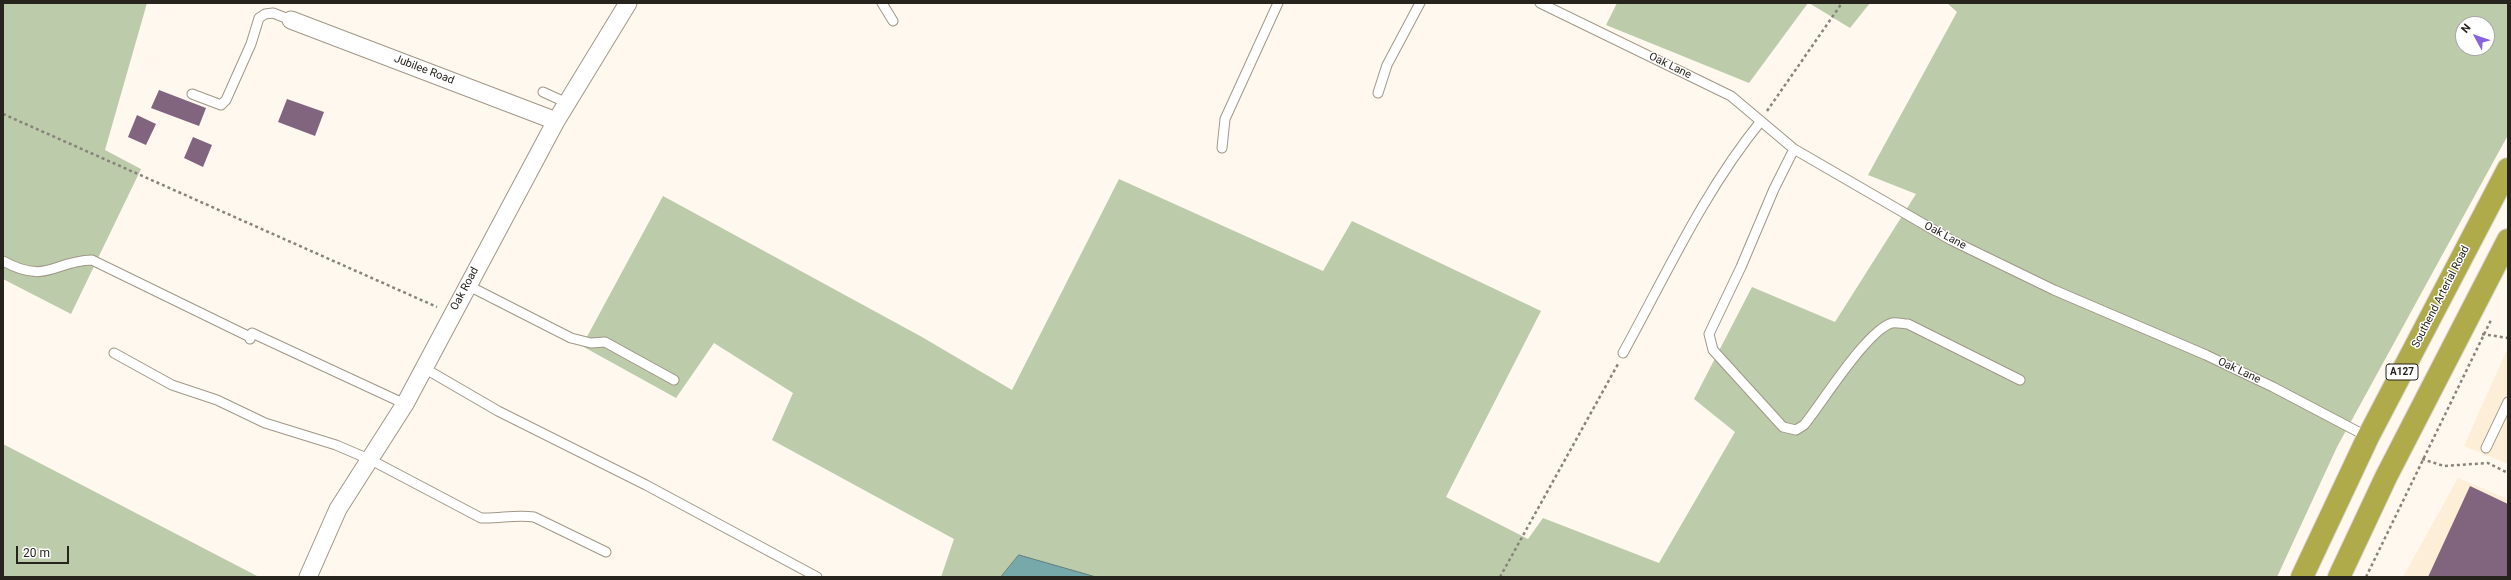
<!DOCTYPE html>
<style>
body{margin:0}
#map{position:relative;width:2511px;height:580px;overflow:hidden;background:#fef8ee;font-family:Roboto,sans-serif}
canvas{display:block}
.frame{position:absolute;inset:0;border:4px solid #27231d;pointer-events:none}
.north{position:absolute;left:2455px;top:16px;width:40px;height:40px;box-sizing:border-box;background:#fff;border:1px solid #a9a7a5;border-radius:50%;rotate:310deg;font-size:11px;font-weight:700;line-height:16px;text-align:center;color:#27231d}
.north::after{content:'';display:block;margin:auto;width:14px;height:18px;background:#8863de;clip-path:polygon(50% 0,100% 100%,50% 72%,0 100%)}
.scale{position:absolute;left:16px;top:546px;width:53px;height:18px;box-sizing:border-box;border:2px solid #27231d;border-top:0;padding-left:5px;font-size:12px;line-height:14px;white-space:nowrap;color:#27231d;-webkit-text-stroke:3px #fff;paint-order:stroke}
</style>
<div id="map">
<canvas width="2511" height="580"></canvas>
<div class="frame"></div>
<div class="north">N</div>
<div class="scale">20 m</div>
</div>
<script>
const context = document.querySelector('canvas').getContext('2d');
context.lineJoin = 'round';
function paint(path, color) {
  context.fillStyle = color;
  context.fill(path, 'evenodd');
}
function strokePath(path, color, width, dash) {
  context.strokeStyle = color;
  context.lineWidth = width;
  context.lineCap = dash ? 'butt' : 'round';
  context.setLineDash(dash || []);
  context.stroke(path);
}
function drawText(font, color, halo, rows, align = 'center') {
  context.font = font + ' Roboto,sans-serif';
  context.lineWidth = 3;
  context.setLineDash([]);
  context.textBaseline = 'middle';
  context.strokeStyle = halo;
  context.fillStyle = color;
  for (const [text, x, y, turn = 0] of rows) {
    context.save();
    context.translate(x, y);
    context.rotate((+turn || 0) * Math.PI / 180);
    context.textAlign = isNaN(turn) ? turn : align;
    if (halo) context.strokeText(text, 0, 0);
    context.fillText(text, 0, 0);
    context.restore();
  }
}
const built = new Path2D(`
 M2508,347v117l-44,-18z
 M2458,478l50,21v78h-105z`);
const green = new Path2D(`
 M3,3h144l-42,147 36,19 -70,145 -68,-35z
 M1617,3h191l-59,80 -143,-58z
 M1809,3h61l-20,25z
 M1947,3h561v132l-171,312 -60,130h-1336l13,-38 -182,-99 21,-47 -79,-50 -38,55 -94,-52 81,-150 259,141 90,53 107,-211 204,92 29,-50 189,90 -95,186 82,42 15,-21 116,45 76,-131 -41,-33 58,-112 83,35 81,-128 -48,-19 89,-163zM2463,24h24v24h-24z
 M3,444l256,133h-256z`);
const water = new Path2D(`
 M1019,555l77,22h-95z`);
const building = new Path2D(`
 M159,90l47,18 -7,18 -48,-18z
 M287,99l37,13 -9,24 -37,-14z
 M137,115l19,9 -10,21 -18,-8z
 M193,137l19,8 -9,22 -19,-9z
 M2470,486l38,18v73h-80z`);
const path = new Path2D(`
 M1767,111l75,-108
 M3,114l434,193
 M2482,334l26,4
 M2422,459l22,7 44,-3 20,10
 M1500,577l118,-213
 M2366,577l125,-257`);
const service = new Path2D(`
 M882,3l11,18
 M1540,3l191,93 63,53 157,91 103,50 152,65 67,32 95,50
 M543,92l24,11
 M1378,93l9,-28 33,-62
 M192,94l29,11 5,-5 25,-56 8,-26 6,-4 8,-1 18,7
 M1222,148l3,-29 53,-116
 M1794,149l-20,40 -33,78 -32,67 4,16 70,77 13,3 8,-5c18,-22 63,-95 88,-102 5,-1 11,1 16,1l112,56
 M3,261c44,24 50,0 89,-1l158,77
 M467,285l104,53 20,5 14,-1 69,38
 M250,339l2,-6 153,71
 M114,353l58,32 45,15 48,23 71,22 35,15 110,58c18,1 35,-4 53,-1l72,35
 M1623,353c43,-78 81,-162 138,-232
 M424,368l74,43 148,74 171,92
 M2486,448l22,-46`);
const minor = new Path2D(`
 M291,20l265,101
 M308,577l30,-68 67,-105 151,-283 72,-118`);
const trunk = new Path2D(`
 M2302,577l66,-140 140,-268
 M2339,577l47,-100 122,-237`);
const shields = [
 [2402,372,32]
];
const shieldNames = [
 ["A127",2402,372]
];
const streetNames = [
 ["Oak Lane",1670,66,26],
 ["Jubilee Road",424,70,21],
 ["Oak Lane",1945,236,28],
 ["Oak Road",465,289,-62],
 ["Southend Arterial Road",2441,297,-63],
 ["Oak Lane",2239,371,25]
];
paint(built, '#fdefd7');
paint(green, '#bccba9');
paint(water, '#77a8aa');
strokePath(water, '#5f8080', 1);
paint(building, '#81657f');
strokePath(service, '#a09787', 11);
strokePath(minor, '#a09787', 19);
strokePath(trunk, '#d8d7d6', 24);
strokePath(path, '#88837b', 2.5, [3, 3]);
strokePath(service, '#fff', 9);
strokePath(minor, '#fff', 17);
strokePath(trunk, '#afaa4a', 22);
for (const [x, y, w] of shields) {
  const box = new Path2D();
  box.roundRect(x - w / 2, y - 8, w, 16, 3);
  context.fillStyle = '#fff';
  context.fill(box);
  strokePath(box, '#27231d', 1);
}
drawText('bold 10px', '#27231d', null, shieldNames);
drawText('11px', '#27231d', '#fff', streetNames);
</script>
